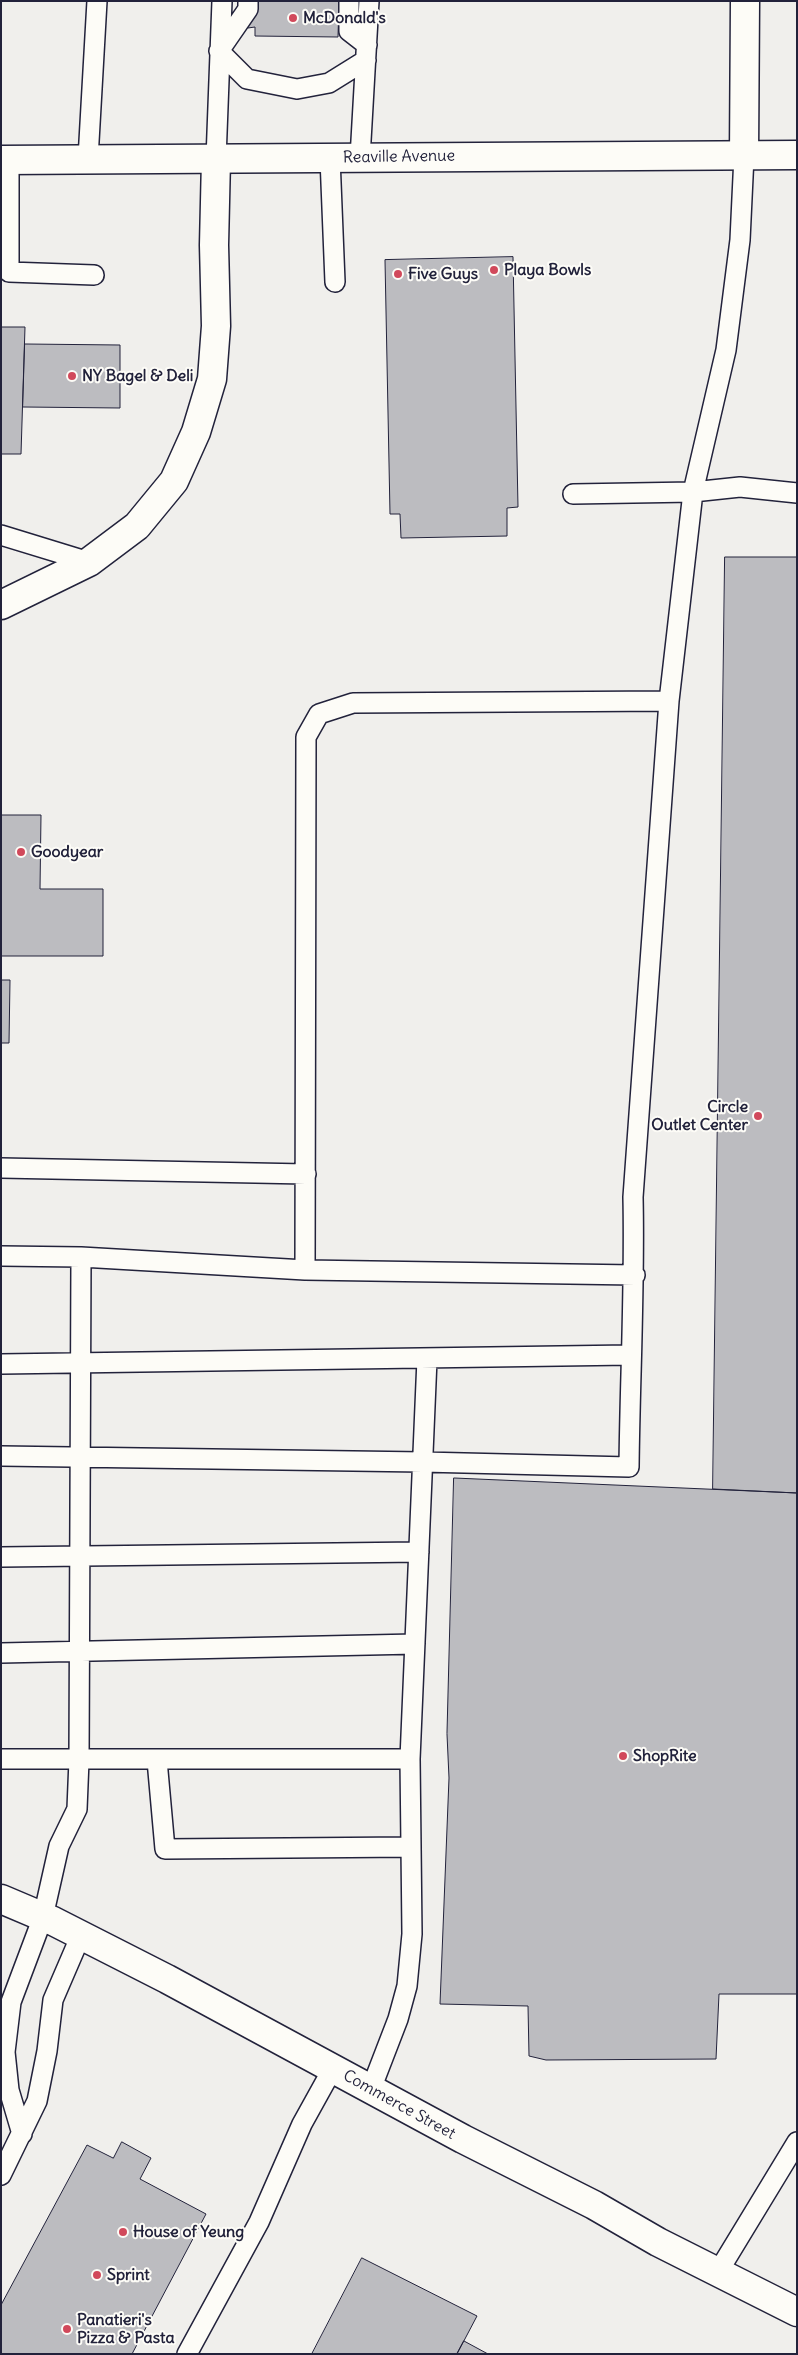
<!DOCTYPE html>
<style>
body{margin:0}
#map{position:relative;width:798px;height:2355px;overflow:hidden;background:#f0efec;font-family:Delius,sans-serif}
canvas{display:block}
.frame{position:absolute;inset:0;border:2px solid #22223b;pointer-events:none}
</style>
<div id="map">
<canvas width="798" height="2355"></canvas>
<div class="frame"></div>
</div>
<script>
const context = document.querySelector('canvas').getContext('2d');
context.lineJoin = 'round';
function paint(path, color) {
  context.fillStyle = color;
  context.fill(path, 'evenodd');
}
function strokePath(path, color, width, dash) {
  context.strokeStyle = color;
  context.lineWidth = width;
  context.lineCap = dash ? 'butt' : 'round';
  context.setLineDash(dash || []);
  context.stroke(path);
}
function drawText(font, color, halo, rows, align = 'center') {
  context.font = font + ' Delius,sans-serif';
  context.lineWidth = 4;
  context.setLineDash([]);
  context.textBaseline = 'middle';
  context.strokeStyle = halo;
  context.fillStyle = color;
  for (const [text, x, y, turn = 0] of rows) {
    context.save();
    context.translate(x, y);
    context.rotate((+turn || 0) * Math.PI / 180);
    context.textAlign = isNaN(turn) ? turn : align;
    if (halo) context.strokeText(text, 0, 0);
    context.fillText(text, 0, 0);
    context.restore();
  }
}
const building = new Path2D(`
 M248,1h91l-1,36 -83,-1v-9l-7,1z
 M513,257l5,250 -11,1v28l-106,2 -1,-24h-10l-5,-254z
 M1,327h24l-4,127h-20z
 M25,344l95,1v63l-97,-1z
 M725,557h72v936l-84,-4z
 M1,815h40l-1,74h63v67h-102z
 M1,980h9l-1,63h-8z
 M454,1478l343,15v501h-78l-3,65 -170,1 -17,-4 -1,-50 -88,-2 9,-226 -2,-44z
 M122,2142l29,16 -11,21 66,35 -74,140h-131v-49l86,-160 26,13z
 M362,2258l115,58 -20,38h-145z
 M464,2341l24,13h-31z`);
const lane = new Path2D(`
 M248,1v8l-29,42 28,28 50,10 32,-6 37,-23
 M349,1v30l18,14
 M330,158l5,124
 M360,158l9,-157
 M88,159l9,-158
 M216,159l6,-158
 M9,160v112l85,3
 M573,494l120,-2 47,-5 57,6
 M1,535l88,27
 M1,1168l305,6
 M1,1256l80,1 224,13 330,5
 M305,1270l1,-533 13,-23 34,-11 316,-2
 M1,1364l629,-9
 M1,1456l422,6 206,5c1,-90 6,-180 4,-270l36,-496 24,-209 33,-142 14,-110 4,-84
 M1,1557l418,-5
 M1,1653l414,-9
 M1,1759h409
 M157,1760l8,89 245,-2
 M371,2089l27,-70 9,-33 5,-52 -2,-175 17,-400
 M22,2134l-13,-44 -4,-38 6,-50 32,-85 16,-71 18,-37 2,-49 2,-503
 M1,2175l36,-74 10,-50 6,-51 28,-65
 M718,2272l79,-130
 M187,2354l72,-132 43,-98 31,-56`);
const street = new Path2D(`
 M744,156l1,-155`);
const secondary = new Path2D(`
 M1,160l796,-5
 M1,1899l52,22 114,58 296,160 131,66 64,37 139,70`);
const highway = new Path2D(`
 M1,605l88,-43 48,-36 37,-45 22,-49 16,-53 4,-53 -2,-81 2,-86`);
const markers = [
 [293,18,5,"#d1495b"],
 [494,270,5,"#d1495b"],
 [398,274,5,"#d1495b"],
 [72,376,5,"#d1495b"],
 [21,852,5,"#d1495b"],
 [758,1116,5,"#d1495b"],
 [623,1756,5,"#d1495b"],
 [123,2232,5,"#d1495b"],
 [97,2275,5,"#d1495b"],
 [67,2329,5,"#d1495b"]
];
const poiNames = [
 ["McDonald's",303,18],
 ["Playa Bowls",504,270],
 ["Five Guys",408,274],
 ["NY Bagel & Deli",82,376],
 ["Goodyear",31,852],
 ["Circle",748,1107,"right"],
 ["Outlet Center",748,1125,"right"],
 ["ShopRite",633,1756],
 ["House of Yeung",133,2232],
 ["Sprint",107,2275],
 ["Panatieri's",77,2320],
 ["Pizza & Pasta",77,2338]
];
const streetNames = [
 ["Reaville Avenue",399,157,-1],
 ["Commerce Street",399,2105,29]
];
paint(building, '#bcbcc0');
strokePath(building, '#22223b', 1);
strokePath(lane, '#22223b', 22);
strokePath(street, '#22223b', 31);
strokePath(secondary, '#22223b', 31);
strokePath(highway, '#22223b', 31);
strokePath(lane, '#fdfcf7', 19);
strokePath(street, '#fdfcf7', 28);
strokePath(secondary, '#fdfcf7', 28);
strokePath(highway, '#fdfcf7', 28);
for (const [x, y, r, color] of markers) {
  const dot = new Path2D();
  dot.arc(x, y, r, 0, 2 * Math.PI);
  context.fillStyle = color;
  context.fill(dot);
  strokePath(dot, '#fdfcf7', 2);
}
drawText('bold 16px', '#22223b', '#fdfcf7', poiNames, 'left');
drawText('16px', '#22223b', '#fdfcf7', streetNames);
</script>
